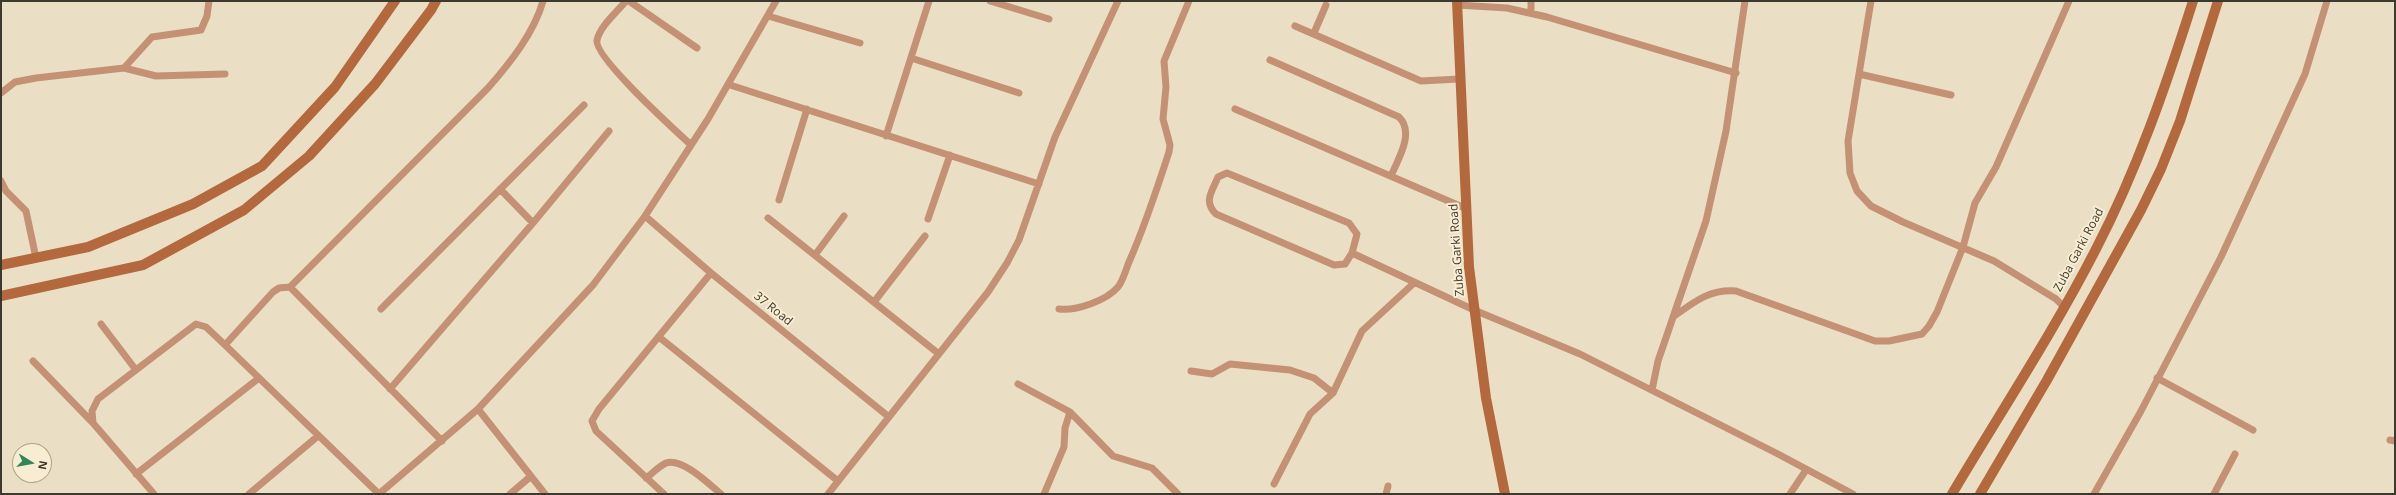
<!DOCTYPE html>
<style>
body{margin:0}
#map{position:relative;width:2396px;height:495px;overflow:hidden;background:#eadfc5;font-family:"Open Sans",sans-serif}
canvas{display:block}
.frame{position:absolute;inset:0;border:2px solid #3d392e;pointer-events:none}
.north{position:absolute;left:12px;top:443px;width:40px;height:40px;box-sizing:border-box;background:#f8ecd2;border:1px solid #ada490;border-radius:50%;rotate:101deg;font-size:11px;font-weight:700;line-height:16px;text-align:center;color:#3d392e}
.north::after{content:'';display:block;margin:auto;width:14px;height:18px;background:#318557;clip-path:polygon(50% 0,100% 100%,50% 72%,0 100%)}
</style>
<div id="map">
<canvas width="2396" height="495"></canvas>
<div class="frame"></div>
<div class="north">N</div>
</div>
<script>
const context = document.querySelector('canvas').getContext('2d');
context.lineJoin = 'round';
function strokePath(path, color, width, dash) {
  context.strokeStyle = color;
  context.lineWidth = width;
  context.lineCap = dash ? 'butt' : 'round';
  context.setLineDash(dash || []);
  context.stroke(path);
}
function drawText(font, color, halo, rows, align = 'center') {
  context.font = font + ' "Open Sans",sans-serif';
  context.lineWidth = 4;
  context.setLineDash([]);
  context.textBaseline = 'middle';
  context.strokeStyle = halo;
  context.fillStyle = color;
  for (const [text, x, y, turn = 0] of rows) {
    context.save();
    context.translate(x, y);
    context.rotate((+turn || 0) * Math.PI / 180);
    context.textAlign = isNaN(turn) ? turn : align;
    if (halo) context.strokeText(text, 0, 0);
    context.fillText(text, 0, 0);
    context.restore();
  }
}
const street = new Path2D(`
 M626,1c-9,11 -26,25 -29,39 -4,16 79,91 94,105
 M629,1l68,47
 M990,1l59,18
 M1871,1l-23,140 2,32 7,18 14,15 32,16 91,39 62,38 8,8
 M1457,5l50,3 40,9 189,56
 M1531,13v-12
 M768,16l92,27
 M1295,26l126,55 38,-2
 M1314,33l12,-28
 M911,58l108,35
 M1270,60l129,57c16,16 -1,42 -8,59
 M124,68l28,-31 49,-7 6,-14 2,-15
 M1859,74l92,21
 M730,85l309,99
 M1,93l14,-11 21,-4 88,-10 32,8 69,-2
 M1235,109l232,100
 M886,136l43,-135
 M1227,173l122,50 8,11 -5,19 -7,11 -11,1 -118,-51c-13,-13 -4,-22 2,-37z
 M1,181l5,10 20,20 10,47
 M500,189l33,34
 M779,200l28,-91
 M645,216l66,57 178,144
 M768,218l171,136
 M928,219l22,-64
 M1352,253l122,57 106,44 198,100 75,40
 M815,255l29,-39
 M290,287l152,154
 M874,302l51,-66
 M381,309l203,-204
 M1059,309c17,2 47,-8 59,-22 5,-6 8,-18 11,-25 16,-36 28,-73 40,-110l1,-7 -7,-26 3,-32 -2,-26 25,-60
 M1673,317c21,-15 36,-28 63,-26l139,50h14l33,-7 7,-8 8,-14 26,-65 12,-44 21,-36 73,-166
 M101,324l35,46
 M659,337l179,144
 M225,345l48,-53 6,-4 11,-1 198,-199c22,-25 46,-55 55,-87
 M33,361l60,62
 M1191,371l21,3 18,-10 60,6 24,8 19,15
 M2157,378l96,52
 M1018,384l52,28
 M390,389l143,-166 76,-92
 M1652,390l6,-29 48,-140 20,-90 19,-130
 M478,409l67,85
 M2390,440l5,1
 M136,474l123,-96
 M646,478c6,-4 13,-12 20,-15 16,-6 44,22 55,31
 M1274,484l36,-70 23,-21 29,-62 52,-48
 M154,494l-61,-71 -1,-12 6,-12 98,-75 10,3 19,18 154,149
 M249,494l69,-58
 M379,494l99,-85 115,-124 52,-69 63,-97 68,-118
 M510,494l20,-17
 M664,494l-68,-63 -4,-10 7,-12 112,-136
 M828,494l160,-202 19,-29 12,-23 36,-103 63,-136
 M1044,494l20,-47 1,-19 5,-16 43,44 39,12 26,26
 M1386,494l2,-8
 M1790,494l16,-24
 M2094,494l47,-83 80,-154 84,-183 22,-73
 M2214,494l21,-40`);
const secondary = new Path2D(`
 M1457,1l12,266 17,131 19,96
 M1,265l87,-18 105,-43 69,-38 73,-79 60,-86
 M1,296l142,-31 101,-55 65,-54 66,-72 56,-74 5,-9
 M1952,494c48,-81 101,-161 144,-245 41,-79 70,-163 97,-248
 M1980,494l67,-114 94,-170 20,-41 19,-48 38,-120`);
const streetNames = [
 ["Zuba Garki Road",1457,250,-94],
 ["Zuba Garki Road",2079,250,-62],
 ["37 Road",773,309,39]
];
strokePath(street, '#c49175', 7);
strokePath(secondary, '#b3683e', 10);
drawText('12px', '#3d392e', '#f8ecd2', streetNames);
</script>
